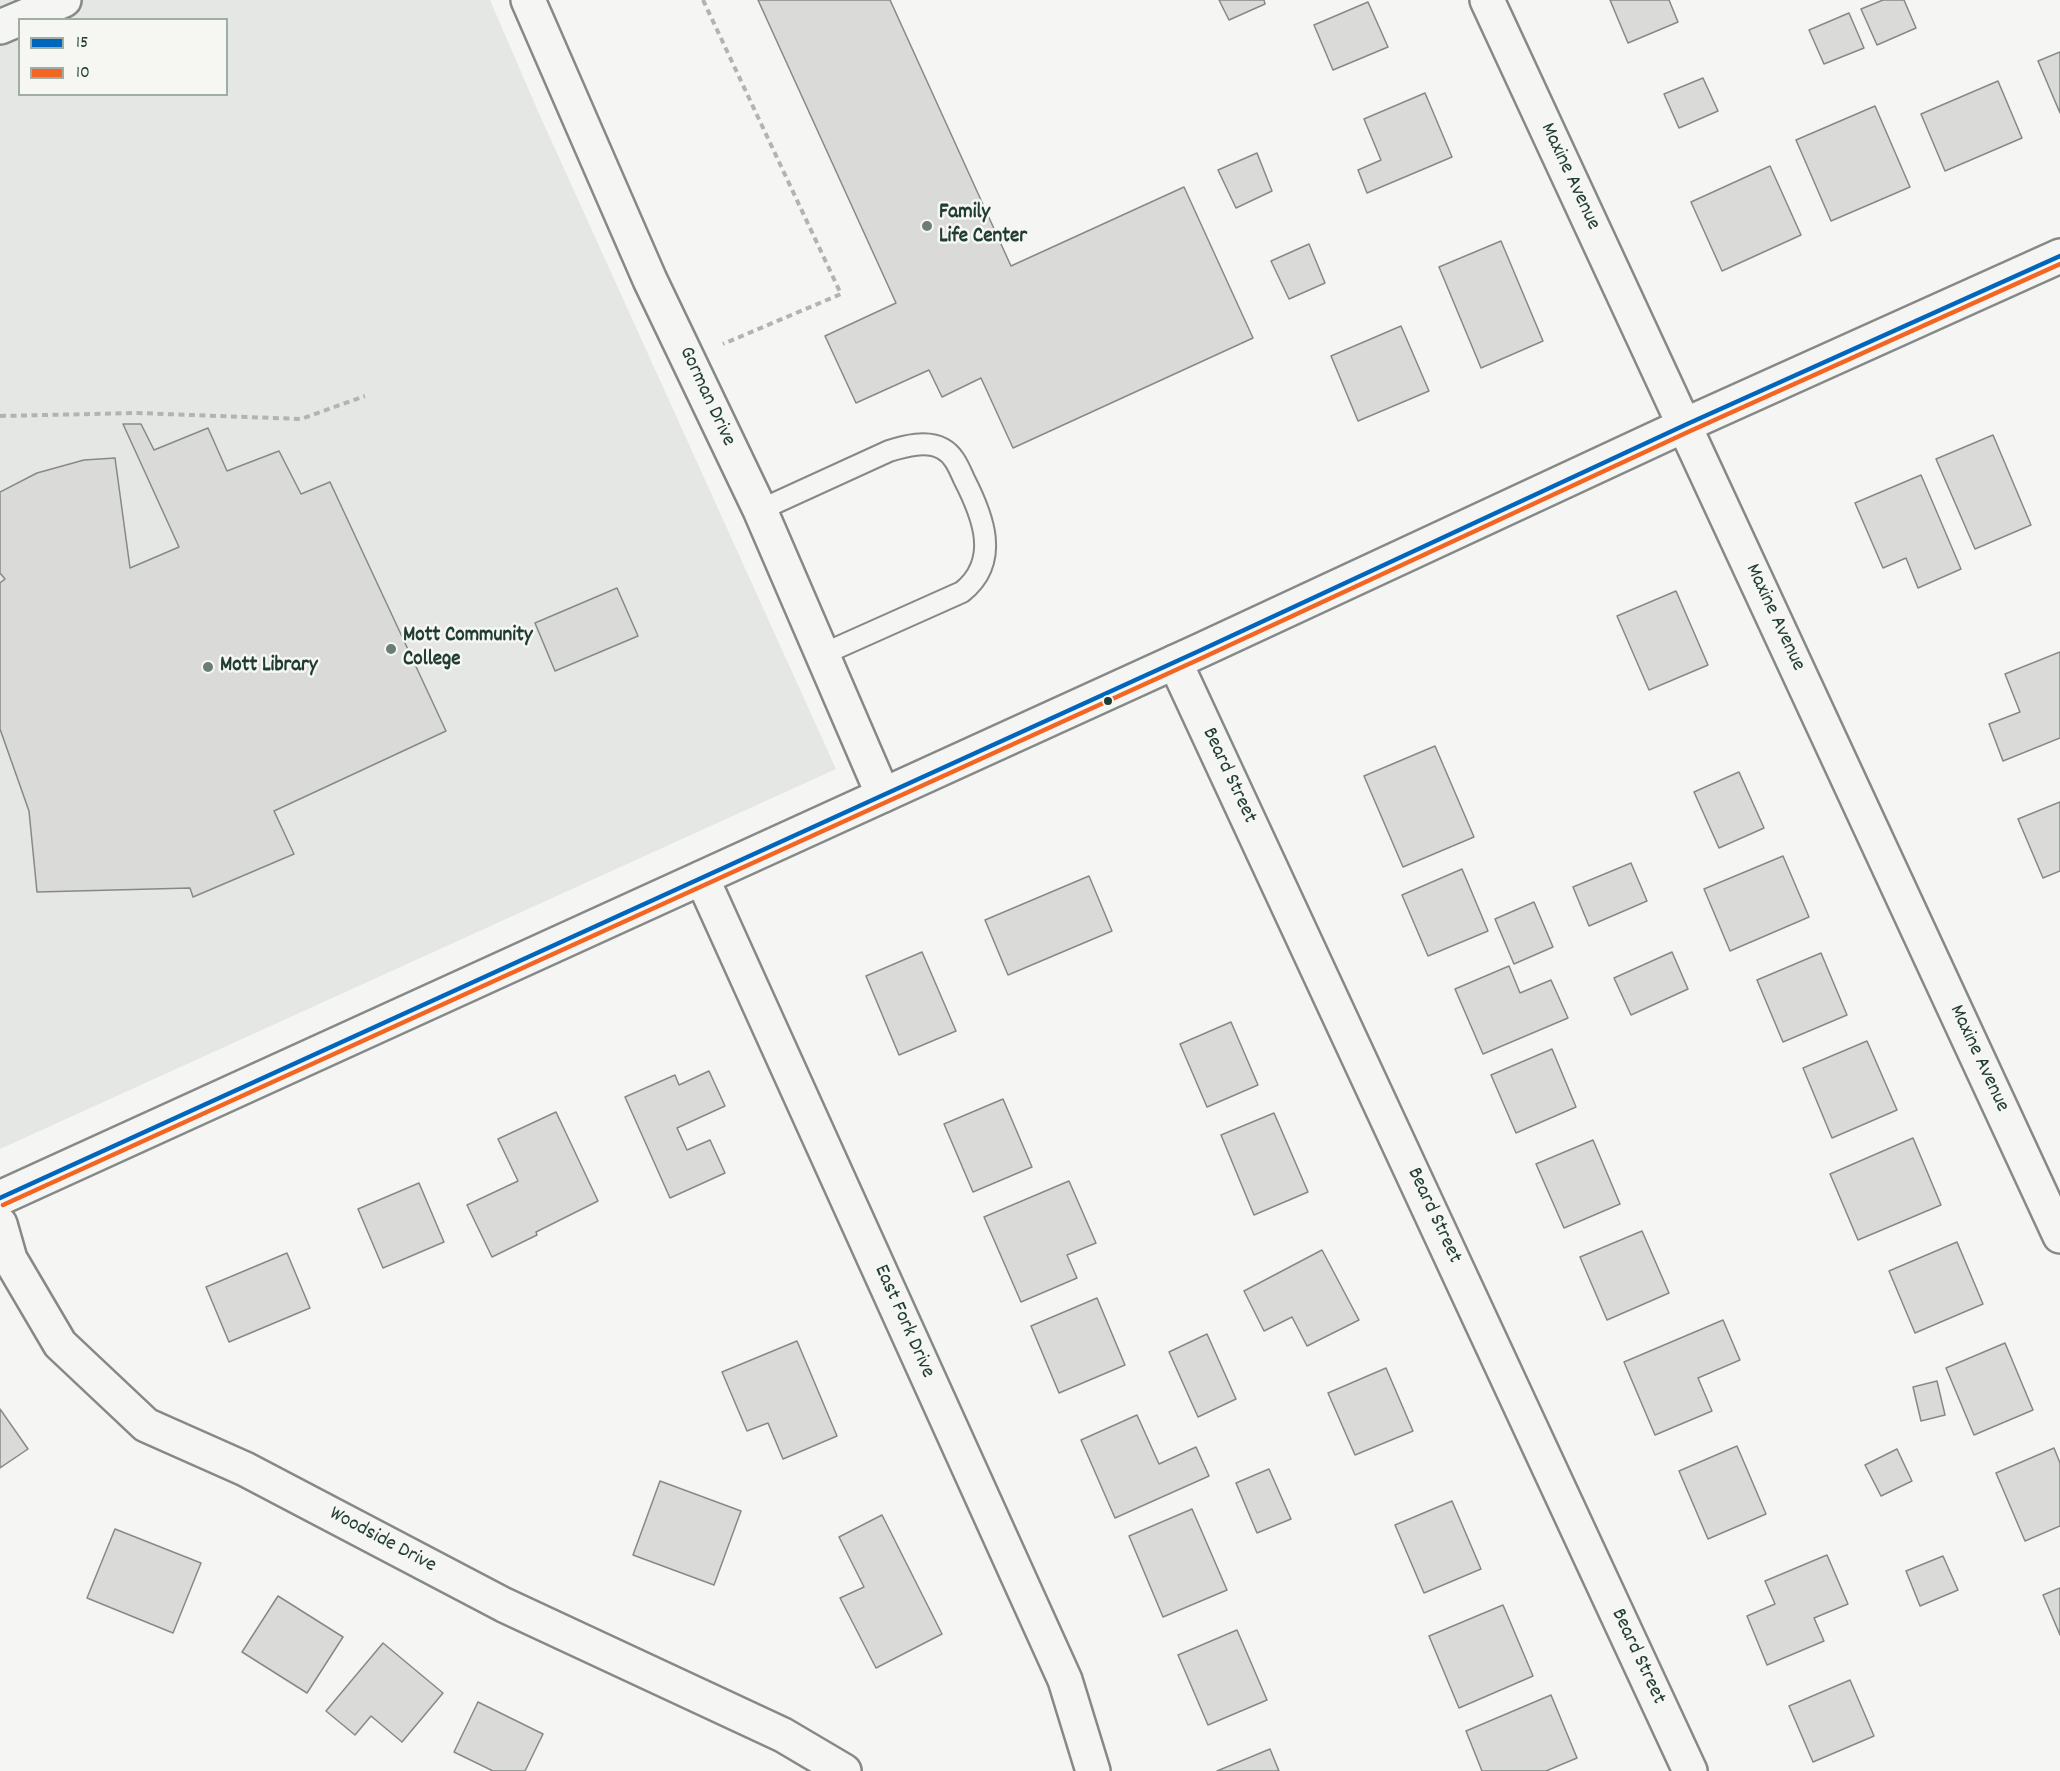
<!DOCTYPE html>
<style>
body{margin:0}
#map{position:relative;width:2060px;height:1771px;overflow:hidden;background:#f5f5f3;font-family:Dekko,sans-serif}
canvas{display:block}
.legend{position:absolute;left:18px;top:18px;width:210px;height:78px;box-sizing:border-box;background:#f6f6f2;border:2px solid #a0aca6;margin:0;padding:8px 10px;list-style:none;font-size:18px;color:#1f3d34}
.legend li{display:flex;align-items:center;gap:12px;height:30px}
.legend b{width:30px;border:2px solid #a0aca6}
</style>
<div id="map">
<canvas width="2060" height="1771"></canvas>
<ul class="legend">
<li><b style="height:8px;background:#0065bd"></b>15</li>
<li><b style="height:8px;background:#f26522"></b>10</li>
</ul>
</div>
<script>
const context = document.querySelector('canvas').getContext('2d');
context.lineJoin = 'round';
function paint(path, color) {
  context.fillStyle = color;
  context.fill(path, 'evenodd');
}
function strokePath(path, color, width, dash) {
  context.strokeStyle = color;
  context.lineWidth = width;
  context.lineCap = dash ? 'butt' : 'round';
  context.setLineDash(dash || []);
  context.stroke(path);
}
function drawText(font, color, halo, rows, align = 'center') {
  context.font = font + ' Dekko,sans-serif';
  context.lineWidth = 5;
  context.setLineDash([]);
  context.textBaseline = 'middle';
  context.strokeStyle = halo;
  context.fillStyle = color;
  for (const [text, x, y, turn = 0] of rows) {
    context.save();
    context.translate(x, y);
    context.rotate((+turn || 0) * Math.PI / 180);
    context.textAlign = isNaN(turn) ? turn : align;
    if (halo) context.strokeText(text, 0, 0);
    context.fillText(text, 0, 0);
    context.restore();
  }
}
const built = new Path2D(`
 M0,0h490l47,109 299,660 -836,380zM20,20h206v74h-206z`);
const green = new Path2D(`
 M273,228l9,2 9,7 62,147 -28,13 -325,8v-20l11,-40z
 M366,410l81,176 -56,27 -61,-131 -29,12 -22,-43z
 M683,615c20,0 41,2 57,14 25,18 54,97 66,127l-806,362v-389l29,82 8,81 153,-4 3,9 101,-43 -20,-43 171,-80 -4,-11z`);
const building = new Path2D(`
 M758,0h132l121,266 173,-79 69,151 -240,110 -32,-70 -39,19 -13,-27 -73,33 -31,-67 71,-33z
 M1219,0h45l1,4 -36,16z
 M1610,0h59l9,22 -50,21z
 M1883,0h21l12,28 -39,17 -16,-36z
 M1368,2l20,45 -55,23 -19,-45z
 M1849,13l15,35 -40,16 -15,-34z
 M2060,52v61l-22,-52z
 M1703,78l15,33 -39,17 -15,-34z
 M1998,81l24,57 -77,33 -24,-57z
 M1425,93l27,64 -85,36 -9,-23 23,-10 -17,-41z
 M1875,106l35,81 -79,34 -35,-81z
 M1257,153l15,38 -36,17 -18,-38z
 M1770,166l31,69 -79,36 -31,-69z
 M1501,241l42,100 -62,27 -42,-101z
 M1309,244l16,39 -36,16 -18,-38z
 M1401,326l28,65 -71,30 -27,-65z
 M123,424h18l13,26 54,-22 19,43 52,-20 22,43 29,-12 116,249 -172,80 20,43 -101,43 -3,-9 -153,4 -8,-81 -29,-82v-146l5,-4 -5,-6v-81l37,-19 47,-13 31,-2 15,110 49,-21z
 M1993,435l38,90 -56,24 -39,-90z
 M1921,475l40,94 -43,19 -12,-30 -23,10 -28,-65z
 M617,588l21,48 -83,35 -20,-48z
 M1676,591l32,74 -59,25 -32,-74z
 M2060,652v86l-57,23 -14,-37 31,-12 -15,-38z
 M1435,746l39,91 -71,30 -39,-91z
 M1739,772l25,56 -45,20 -25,-56z
 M2060,802v69l-17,7 -25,-59z
 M1783,856l26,61 -79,34 -26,-62z
 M1631,863l16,38 -58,25 -16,-39z
 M1462,869l26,62 -60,25 -26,-61z
 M1089,876l23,55 -104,44 -23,-55z
 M1534,902l19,45 -39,17 -19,-45z
 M922,952l34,79 -57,24 -33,-79z
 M1672,952l16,37 -57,26 -17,-37z
 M1821,953l26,62 -64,27 -26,-62z
 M1509,966l11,27 31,-13 17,38 -85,36 -28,-65z
 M1231,1022l27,63 -51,22 -27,-63z
 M1867,1041l30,69 -65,28 -29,-70z
 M1552,1049l24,58 -60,26 -25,-58z
 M709,1071l16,35 -48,22 10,22 23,-10 15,33 -55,25 -45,-101 50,-22 4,10z
 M1003,1099l29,68 -59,25 -29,-68z
 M556,1112l42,89 -62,31 1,3 -45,22 -25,-52 51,-24 -20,-42z
 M1274,1113l34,79 -54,23 -33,-80z
 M1913,1138l28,67 -83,35 -28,-66z
 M1593,1140l27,64 -56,24 -28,-64z
 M1069,1181l27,62 -29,12 10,23 -56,24 -37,-85z
 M419,1183l25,59 -61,26 -25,-59z
 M1642,1231l27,62 -62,27 -27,-63z
 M1957,1242l26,62 -68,29 -26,-62z
 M1322,1250l37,70 -52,26 -15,-29 -28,14 -20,-40z
 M287,1253l23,55 -81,34 -23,-55z
 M1097,1298l28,67 -66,28 -28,-67z
 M1723,1320l17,40 -42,18 14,33 -57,24 -31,-73z
 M1207,1334l29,65 -38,18 -29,-65z
 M797,1341l40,95 -54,23 -15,-36 -21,8 -25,-59z
 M2005,1343l28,67 -59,25 -28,-67z
 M1386,1368l27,63 -58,24 -27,-62z
 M1937,1381l8,34 -24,6 -8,-34z
 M0,1409l28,40 -28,19z
 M1137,1415l22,49 37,-17 13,29 -94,42 -34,-78z
 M1737,1446l29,68 -58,25 -29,-68z
 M2054,1448l6,15v63l-35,15 -29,-68z
 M1897,1449l15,32 -31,15 -16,-31z
 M1269,1469l22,50 -34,14 -21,-50z
 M660,1481l81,30 -27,74 -81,-30z
 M1452,1501l29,68 -57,24 -29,-68z
 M1192,1509l35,81 -64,27 -34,-81z
 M882,1515l60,119 -66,34 -36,-70 24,-11 -25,-50z
 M115,1529l86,34 -28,70 -86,-35z
 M1827,1555l21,49 -34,14 10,23 -57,24 -20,-49 28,-12 -10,-23z
 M1943,1556l15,34 -38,16 -14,-35z
 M2060,1588v47l-17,-40z
 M278,1596l65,41 -36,56 -65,-41z
 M1503,1605l30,71 -74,32 -30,-72z
 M1237,1630l30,70 -59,25 -30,-70z
 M383,1643l60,50 -41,49 -31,-26 -16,19 -29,-24z
 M1850,1680l24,56 -61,26 -24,-56z
 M1551,1695l26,63 -31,13h-64l-16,-40z
 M478,1702l65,32 -18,37h-32l-39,-19z
 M1270,1749l9,22h-62z`);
const path = new Path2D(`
 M703,0l138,294 -118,50
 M0,416l137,-3 164,6 64,-23`);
const service = new Path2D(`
 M760,510l129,-59c16,-5 38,-11 54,-2 11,6 16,19 21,30 19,37 37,82 -2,113l-141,63`);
const minor = new Path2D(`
 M528,0l122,280 110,230 123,285
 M1487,0l573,1236
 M0,27l64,-27
 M1175,662l515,1109
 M702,878l363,802 28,91
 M0,1224l10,35 50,85 86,81 99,44 259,136 279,130 61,36`);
const secondary = new Path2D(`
 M0,1198l1199,-547 486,-226 375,-169`);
const bus1 = new Path2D(`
 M0,1198l1199,-547 486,-226 375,-169`);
const bus2 = new Path2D(`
 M3,1205l1199,-547 486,-226 372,-168`);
const markers = [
 [927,226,6,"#6a7d77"],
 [391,649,6,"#6a7d77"],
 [208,667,6,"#6a7d77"],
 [1108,701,5,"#1f3d34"]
];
const streetNames = [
 ["Maxine Avenue",1569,177,65],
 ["Gorman Drive",706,397,65],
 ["Maxine Avenue",1774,618,65],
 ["Beard Street",1228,776,65],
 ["Maxine Avenue",1978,1059,65],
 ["Beard Street",1433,1216,65],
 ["East Fork Drive",903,1322,66],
 ["Woodside Drive",382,1541,28],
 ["Beard Street",1637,1657,65]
];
const poiNames = [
 ["Family",939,214],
 ["Life Center",939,238],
 ["Mott Community",403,637],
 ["College",403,661],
 ["Mott Library",220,667]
];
paint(built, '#e5e7e4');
paint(green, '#e4e7e3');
paint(building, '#dadbd9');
strokePath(building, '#858a88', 1.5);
strokePath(service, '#858a88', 24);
strokePath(minor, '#858a88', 38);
strokePath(secondary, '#858a88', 38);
strokePath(path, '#b0b4b2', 4, [6, 4.5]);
strokePath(service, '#f5f5f3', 20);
strokePath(minor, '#f5f5f3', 33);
strokePath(secondary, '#f5f5f3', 33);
strokePath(bus1, '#0065bd', 4.5);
strokePath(bus2, '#f26522', 4.5);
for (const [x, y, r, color] of markers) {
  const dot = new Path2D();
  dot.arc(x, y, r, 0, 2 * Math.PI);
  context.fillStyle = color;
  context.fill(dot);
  strokePath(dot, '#f6f6f2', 2);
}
drawText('21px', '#1f3d34', '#f6f6f2', streetNames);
drawText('bold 21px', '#1f3d34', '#f6f6f2', poiNames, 'left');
</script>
